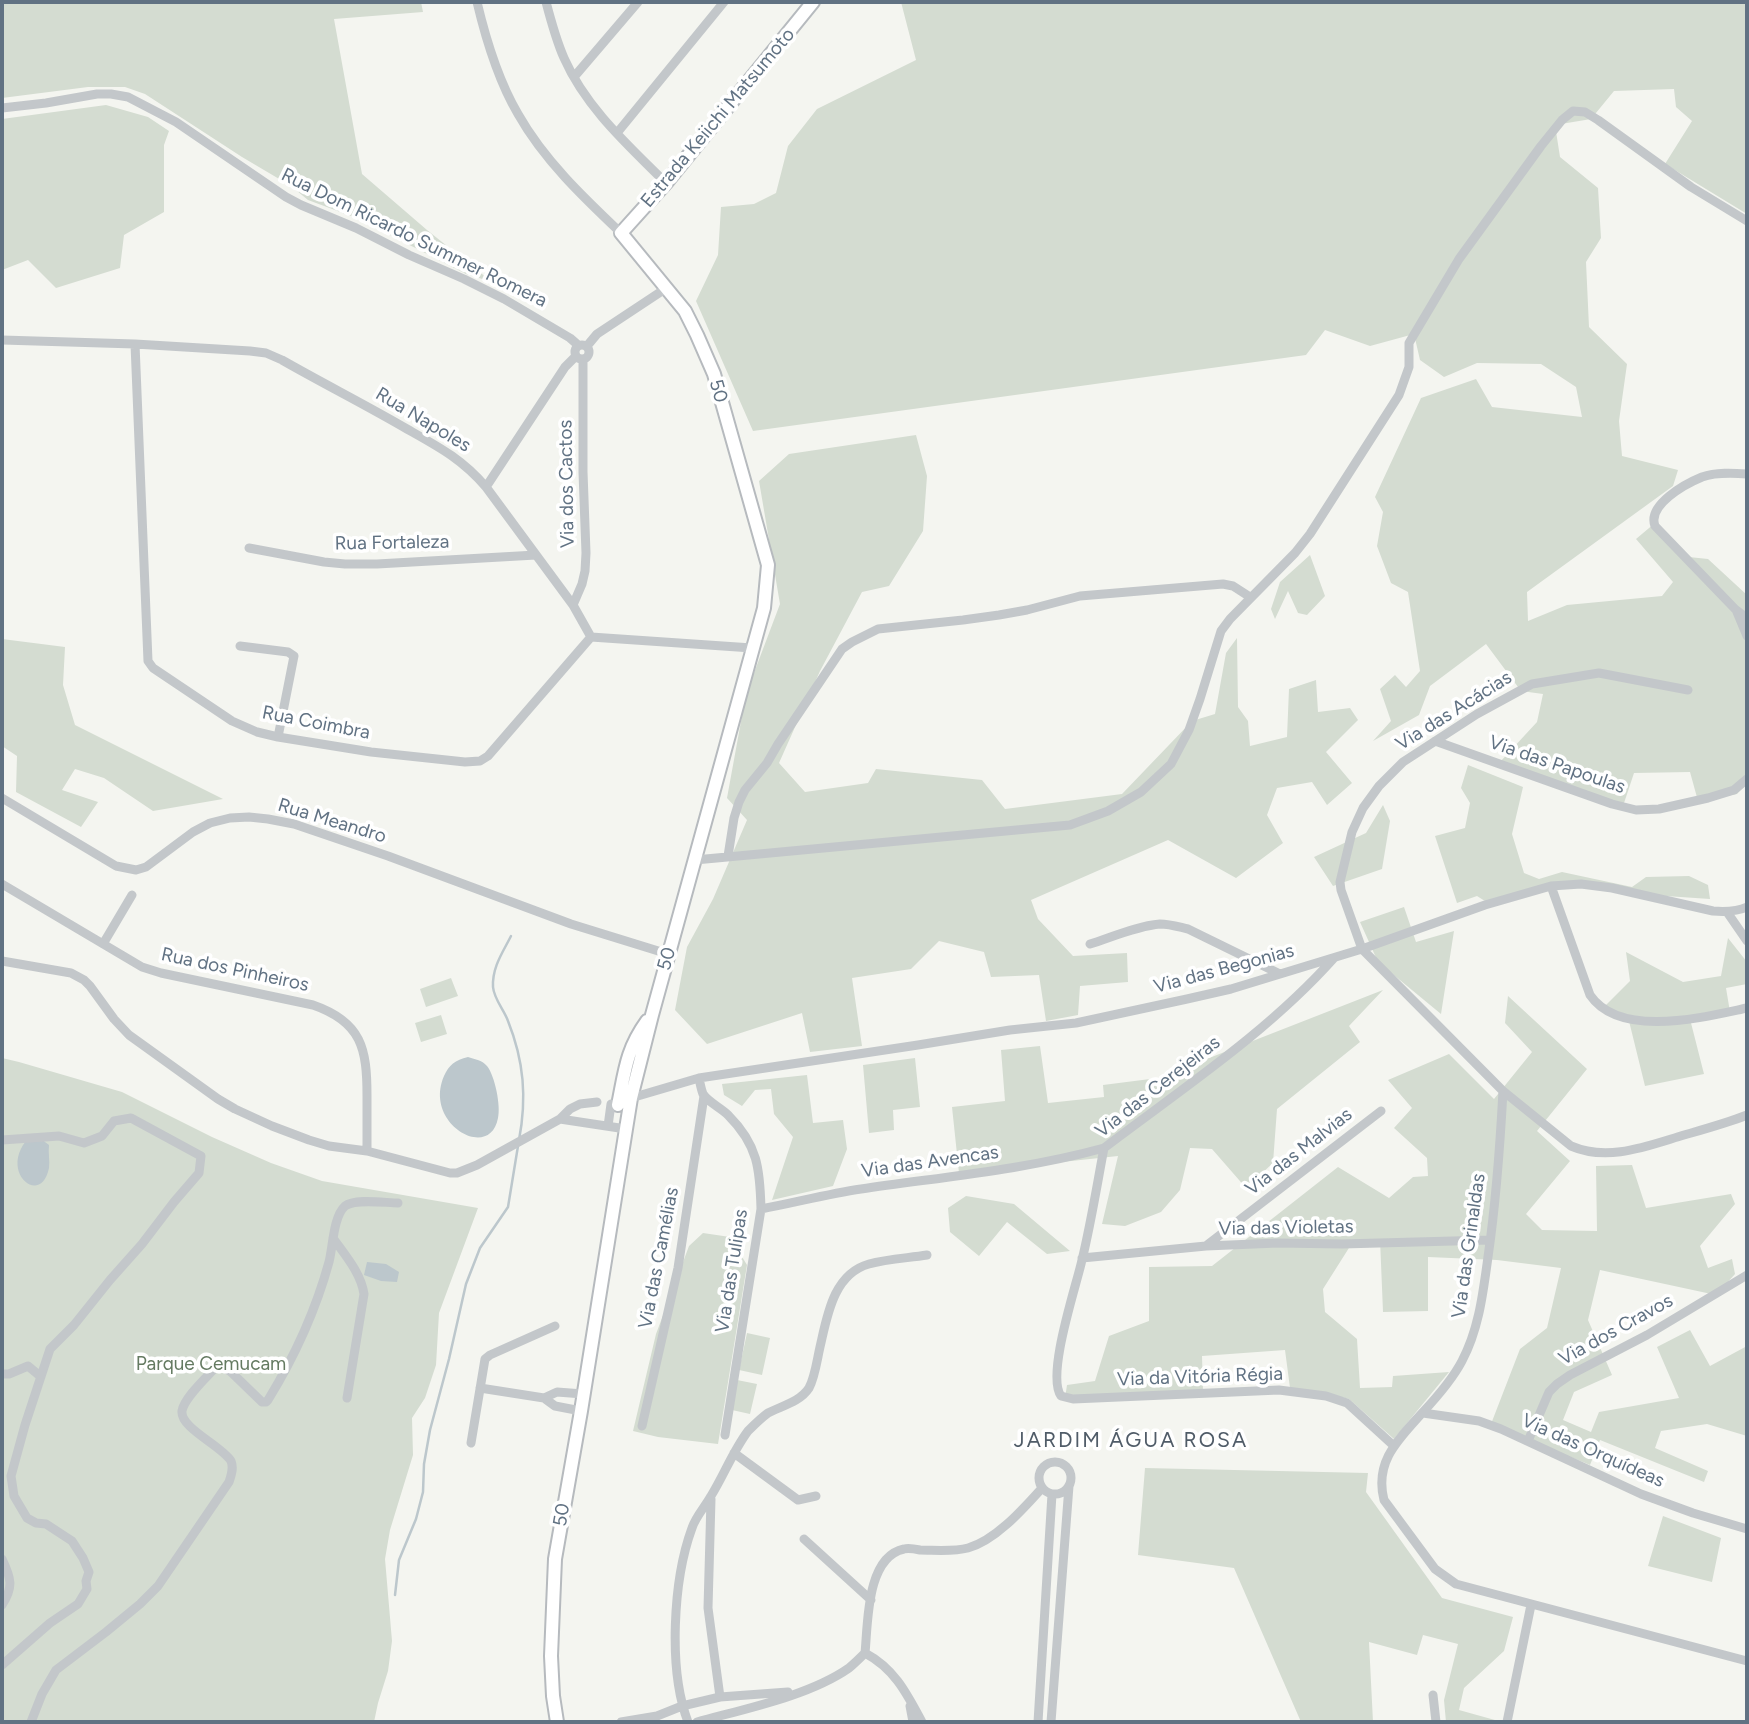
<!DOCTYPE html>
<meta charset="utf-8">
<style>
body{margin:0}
#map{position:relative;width:1749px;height:1724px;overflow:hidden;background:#f4f5f0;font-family:Figtree,sans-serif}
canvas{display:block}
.frame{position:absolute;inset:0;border:4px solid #617283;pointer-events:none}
</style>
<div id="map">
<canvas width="1749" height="1724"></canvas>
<div class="frame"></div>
</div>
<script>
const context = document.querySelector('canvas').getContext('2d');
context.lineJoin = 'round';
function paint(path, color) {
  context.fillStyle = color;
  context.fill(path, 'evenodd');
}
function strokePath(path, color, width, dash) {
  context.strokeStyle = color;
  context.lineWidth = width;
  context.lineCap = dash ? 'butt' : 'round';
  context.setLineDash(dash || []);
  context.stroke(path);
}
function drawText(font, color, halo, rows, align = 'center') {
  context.font = font + ' Figtree,sans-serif';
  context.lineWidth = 7;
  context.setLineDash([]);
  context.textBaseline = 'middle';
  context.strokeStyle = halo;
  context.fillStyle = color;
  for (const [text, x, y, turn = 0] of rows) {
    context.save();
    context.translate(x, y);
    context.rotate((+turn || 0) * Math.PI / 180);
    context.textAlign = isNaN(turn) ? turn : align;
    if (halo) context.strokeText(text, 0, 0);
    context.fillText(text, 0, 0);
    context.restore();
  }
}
const green = new Path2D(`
 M2,2h419l2,10 -89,7 28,155 65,56 65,52 -26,-8 -107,-55 -51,-19 -17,-14 -49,-29 -97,-63 -20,-7h-37l-86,11z
 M901,2h846v212l-82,-50 27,-43 -16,-14 -2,-18 -60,2 -23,28 -36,6 5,32 38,31 3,50 -15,24 3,65 38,37 -8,57 3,35 56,14 -5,16 -146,106 1,29 39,-16 95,-9 11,-14 -37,-43 19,-16 34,34 19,2 39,36v188l-10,11 -39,7 -8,-29 -56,1 -12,36 -122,-47 37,-40 6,-28 -22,-3 -35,-47 -56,42 -11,29 -46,26 18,-20 -11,-32 15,-14 11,12 14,-16 -12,-79 -17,-9 -14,-37 6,-34 -8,-15 46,-99 55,-19 16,28 90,10 -6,-30 -35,-23 -64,-1 -33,14 -24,-17 -6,-26 -44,12 -45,-16 -19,25 -553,76 -57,-130 22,-46 3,-48 33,-3 22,-11 12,-47 29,-37 99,-49z
 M106,105l42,12 21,14 -5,14v67l-40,23 -4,33 -64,20 -28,-28 -26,10v-151z
 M916,435l11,41 -4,55 -34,55 -27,6 -42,79 -41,92 26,29 63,-9 8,-14 106,11 23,29 117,-15 70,-73 23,-7 11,-61 11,-15 1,69 10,14 2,25 37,-9 2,-48 27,-9 2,32 32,-4 8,12 -32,32 26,31 -25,22 -15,-23 -35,6 -10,27 16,28 -47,35 -68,-38 -137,60 7,19 35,37 54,-3 1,29 -48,4 -2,29 -32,6 -7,-46 -48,2 -7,-25 -45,-11 -28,28 -59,9 10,68 -52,6 -8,-39 -95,31 -32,-34 12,-63 26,-48 34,-79 -20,-22 19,-104 34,-90 -21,-123 30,-27z
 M1310,555l15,41 -18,19 -9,-2 -10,-22 -13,28 -4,-10 9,-27z
 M2,639l63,8 -2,38 12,40 148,74 -70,12 -49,-33 -29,-9 -13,21 36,12 -17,25 -65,-35 1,-36 -15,-10z
 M1468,765l55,22 -11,47 12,39 15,6 23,-7 70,15 14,-10 43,-1 19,9 2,14 -59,-4 -100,-12 -63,20 -11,-7 -20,7 -22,-67 30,-8 5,-25 -9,-15z
 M1383,805l7,16 -8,48 -49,17 -19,-29 52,-24z
 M1404,907l12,35 38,-11 -13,83 -63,-52 -18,-40z
 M1728,938l19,24v22l-21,4 4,24 -40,7 14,55 -59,12 -16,-65 -28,-11 29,-29 -4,-29 57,30 38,-6z
 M451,978l7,18 -32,11 -6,-18z
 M1383,990l-34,36 11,16 -83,67 -4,54 -27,25 -34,-39 -22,-1 -10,42 -19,22 -36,14 -23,-2 16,-68 -159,17 -7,-66 53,-6 -4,-51 39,-4 8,57 56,-6 -1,-12 55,-7z
 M1508,996l79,73 -50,62 33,30 -44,53 16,16 55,1 -1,-65 36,-1 14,43 85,-14 4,10 -35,42 8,22 24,-9 3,15 -19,21 -116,-25 -12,50 24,55 -38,17 -11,28 28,12 8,-20 80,-14 -22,-51 33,-17 20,36 37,-20v90l-40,-12 -46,7 -6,17 53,23 -4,11 -104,-42 -10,25 -99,-41 29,-75 27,-21 14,-60 -64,-8 -69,-3v54l-45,1 -3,-73 -26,1 -31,49 2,23 32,27 3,49 32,-1 1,-11 56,-4 -55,67 -45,-40 -23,-6 -36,-5 -5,-38 -83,6 1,35 -138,7 2,-13 28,-4 14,-45 40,-15v-54l63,-1 126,-99 51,31 24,-21 15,-1 -1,-18 -33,-30 18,-20 -24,-28 61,-26 45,45 38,-47 -27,-29z
 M441,1015l6,19 -26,8 -6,-19z
 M2,1058l17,4 103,30 90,45 59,26 51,18 156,27 -39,105 -3,52 -11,33 -13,20 1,37 -23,75 -5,29 7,82 -4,30 -10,32 -4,19h-372z
 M915,1058l5,49 -27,3 1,20 -25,3 -6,-68z
 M807,1075l6,48 30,-3 4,29 -14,37 -61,14 21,-63 -19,-23 -3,-25 -16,1 -13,16 -18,-11 -2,-11z
 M966,1196l48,8 56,47 -23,3 -40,-32 -28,34 -29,-24 -2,-24z
 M703,1233l27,4 17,28 -29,179 -60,-7 -25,-6 23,-97 33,-88z
 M747,1333l23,5 -8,37 -23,-5z
 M737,1380l20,4 -7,30 -18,-4z
 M1145,1468l223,5 -2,19 76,106 71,19 -9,34 -40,37 -5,22 43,12h-56l-2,-22 14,-56 -35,-9 -6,20 -48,-13 4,80h-72l-67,-154 -96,-13z
 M1663,1516l58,22 -9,44 -64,-16z`);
const water = new Path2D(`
 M468,1057c6,2 14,3 19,9 8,10 14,40 11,52 -8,44 -75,6 -54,-42 5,-11 11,-16 24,-19z
 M41,1139l8,6c-1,8 1,16 0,23 -8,39 -49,5 -23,-27z
 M367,1262l19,2 13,8 -2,10 -16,-1 -17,-6z`);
const stream = new Path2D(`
 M511,936c-8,16 -19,31 -18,51 1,12 11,23 15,34 16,40 19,77 11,119
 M395,1595l4,-35 17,-41 7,-27 1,-28 6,-34 19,-71 17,-75 14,-36 28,-41 10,-61`);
const minor = new Path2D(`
 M477,2c9,38 21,78 41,112 26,46 65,83 103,119
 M546,2c5,19 10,38 18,56 22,50 65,88 102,125
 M574,77l64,-75
 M2,108l44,-5 51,-9h14l17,3 48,25 110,75 15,8 55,23 53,27 55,24 40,20 66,39 8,7
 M617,133l107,-131
 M2,340l133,4 115,7 16,2 16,7c42,24 84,45 125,69 32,18 55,30 79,58l87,118 18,32
 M135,344l13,317 5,7 79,53 25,11 21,5 93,15 94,10 15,-1 8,-5 103,-119
 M575 352a7 7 0 1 1 14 0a7 7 0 1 1-14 0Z
 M587,346l10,-12 68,-45
 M1747,474c-14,-1 -31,-2 -45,3 -17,7 -55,28 -47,49l81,84 11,8
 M486,487l79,-120 11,-11
 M249,548l75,14 21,2h32l159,-9
 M573,605l9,-21 3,-13 1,-18 -3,-81v-113
 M1737,612l10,24
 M591,637l161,11
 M240,646l48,6 6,4 -16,81
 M1688,690l-89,-17 -67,11 -55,30 -74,48 -24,24 -16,22 -11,24 -12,50 1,8 21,59 141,142c-3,56 -7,111 -15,166 -5,36 -9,72 -26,104 -10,19 -25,36 -39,51 -24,27 -49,49 -39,88l51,69 21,15 291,77
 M1435,741l177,63 24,6 23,-1 49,-11 26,-8 13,-11
 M2,798l114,68 20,4 10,-3 47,-35 17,-9 20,-5 19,-1 19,2 26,5 94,32 183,68 97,30
 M728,856l6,-38 5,-16 6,-12 22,-27 11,-19 64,-95 10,-7 26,-13 85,-9 36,-5 28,-5 53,-14 143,-12 10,2 17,11
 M695,860l375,-35 38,-14 33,-19 30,-28 18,-34 11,-31 21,-68 9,-12 65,-66 15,-19 89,-139 10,-28v-24l50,-84 82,-113 21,-26 11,-9 12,1 13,8 93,67 56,34
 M2,884l140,83 19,6 152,32c49,17 54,44 54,91 0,18 0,36 0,55
 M1551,886l39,109c30,44 114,22 157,13
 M1727,912l20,29
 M103,944l29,-49
 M1090,944c22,-7 47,-18 70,-20 10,0 19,3 28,5l92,45
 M1334,958c-66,74 -151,130 -230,190 -7,37 -13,75 -22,112 -6,27 -36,115 -21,136l12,3 206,-9 47,6 21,7 47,43
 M2,961l69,12 13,7 6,6 24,33 15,16 89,64 17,10 37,17 37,14 20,6 38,5 83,22h7l20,-8 83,-46 10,-10 10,-5 17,-2
 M699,1078c1,5 2,11 4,16 5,8 18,14 25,21 30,30 32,54 33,94l-36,226
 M1503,1091l68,55c37,16 76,0 113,-11 21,-6 43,-12 63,-20
 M631,1098l68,-20 219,-33 92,-15 66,-7 111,-24 44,-10 131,-40 123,-44 66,-19 30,-2 31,4 101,23c12,1 23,1 34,-4
 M560,1119l66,10
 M608,1126l3,-22
 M2,1140l57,-4 25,7 18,-7 12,-15 17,-3 70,38 -2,17 -25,29 -32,42 -32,36 -36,45 -24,24 -25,76 -14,51 3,20 13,22 9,5 10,1 26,17 11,17 6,14 -3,9 1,8 -9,15 -28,19 -48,42
 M761,1209c33,-6 66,-15 100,-20 81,-12 163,-19 243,-41
 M333,1238c12,17 28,35 31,56l-17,104
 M1207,1245l174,-134
 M1082,1258l124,-12 72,-3 64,1 148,-4
 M2,1374h7l19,-8 12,10
 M480,1388l64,10 11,8 26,5
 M544,1398l13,-6 26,2
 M1423,1413l56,8 22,8 140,65 52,19 54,16
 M642,1426l36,-158 26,-172
 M1528,1441l21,-49 8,-8 13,-9 77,-40 100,-60
 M471,1443l14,-84 5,-4 65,-29
 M734,1453l64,47 18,-4
 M1039 1478a16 16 0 1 1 32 0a16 16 0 1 1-32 0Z
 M711,1499l-3,109 12,89
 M804,1539l67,61
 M2,1559c9,19 12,28 0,46
 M865,1653c30,16 42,41 57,69
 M1433,1695l3,27
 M910,1706l3,16
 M31,1722l11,-28 14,-24 50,-38 34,-28 18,-18 71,-104c2,-6 5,-14 2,-21 -9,-15 -51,-33 -49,-50 2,-13 24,-33 33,-43l6,-2 10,6 31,30h4l2,-2c27,-44 47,-87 61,-138 4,-15 4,-45 16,-56 10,-8 41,-3 53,-3
 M621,1722l36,-6 25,-10 38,-9 68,-5
 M688,1722c-20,-52 -15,-142 4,-194 4,-12 13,-21 19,-32 13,-21 22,-45 37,-65 6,-6 13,-13 20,-18 13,-7 32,-11 41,-25 6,-11 8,-28 11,-41 7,-30 13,-73 49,-83 18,-5 39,-6 58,-9
 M697,1722c47,-13 112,-26 152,-54 6,-5 11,-10 16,-15 3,-29 1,-96 39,-104 4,-1 11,0 16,1 15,0 33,2 48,-2 28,-8 55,-39 74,-60
 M1038,1722l14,-228
 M1051,1722l18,-236
 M1507,1722l24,-117`);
const major = new Path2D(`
 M618,1105c7,-34 8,-55 29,-84
 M557,1722l-4,-26 -2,-40 4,-97 26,-148 45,-282 5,-31 21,-83 112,-407 4,-43 -54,-191 -17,-39 -12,-24 -64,-78 45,-50 147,-181`);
const streetNames = [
 ["Estrada Keiichi Matsumoto",718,118,-50],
 ["Rua Dom Ricardo Summer Romera",414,238,26],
 ["50",718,391,74],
 ["Rua Napoles",423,420,31],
 ["Via dos Cactos",567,484,-91],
 ["Rua Fortaleza",392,543,-1],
 ["Via das Acácias",1454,711,-32],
 ["Rua Coimbra",316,723,11],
 ["Via das Papoulas",1557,765,19],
 ["Rua Meandro",332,821,17],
 ["50",667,959,-75],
 ["Via das Begonias",1224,969,-15],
 ["Rua dos Pinheiros",235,970,12],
 ["Via das Cerejeiras",1158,1087,-38],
 ["Via das Malvias",1299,1152,-38],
 ["Via das Avencas",930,1162,-8],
 ["Via das Violetas",1286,1228,-1],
 ["Via das Grinaldas",1469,1246,-82],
 ["Via das Camélias",659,1258,-79],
 ["Via das Tulipas",732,1271,-81],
 ["Via dos Cravos",1616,1330,-29],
 ["Via da Vitória Régia",1200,1377,-2],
 ["Via das Orquídeas",1593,1451,24],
 ["50",562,1515,-80]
];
const parkNames = [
 ["Parque Cemucam",211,1364]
];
const neighbourhoodNames = [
 ["JARDIM ÁGUA ROSA",1131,1441]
];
paint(green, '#d4dcd1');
paint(water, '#bcc7cc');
strokePath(stream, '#bcc7cc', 2.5);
strokePath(major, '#b6babe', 16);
strokePath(minor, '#c3c7ca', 9);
strokePath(major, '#fff', 12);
drawText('19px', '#617283', '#fff', streetNames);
drawText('19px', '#647a61', '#fff', parkNames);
context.letterSpacing = '2px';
drawText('21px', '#505c68', '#fff', neighbourhoodNames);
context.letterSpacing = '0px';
</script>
